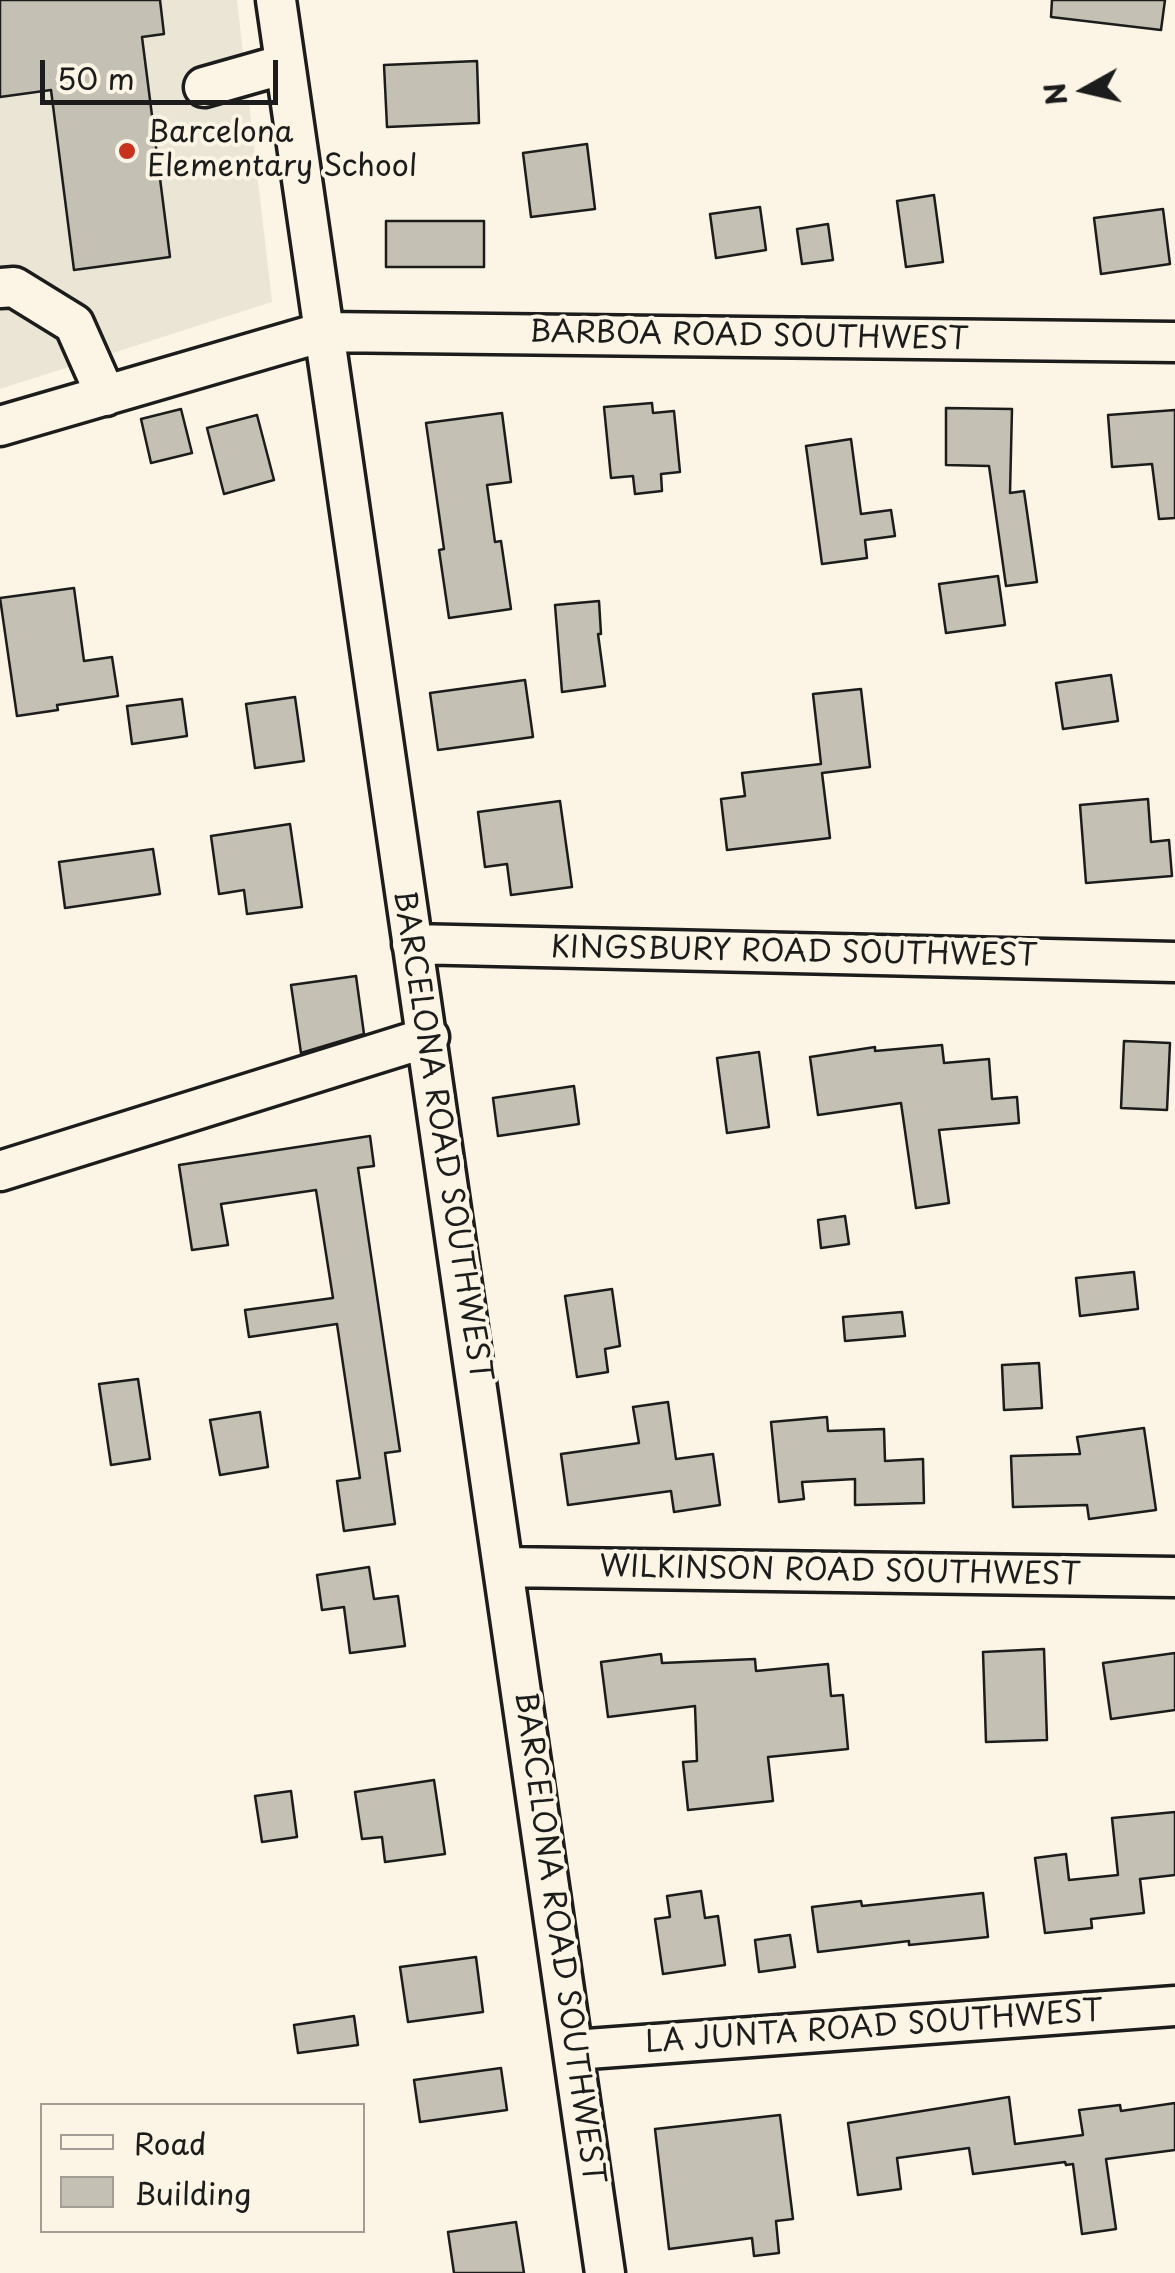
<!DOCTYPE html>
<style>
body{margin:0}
#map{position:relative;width:1175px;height:2273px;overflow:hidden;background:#fcf5e5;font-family:"Playpen Sans",sans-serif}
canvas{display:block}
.legend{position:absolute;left:40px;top:2103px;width:325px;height:130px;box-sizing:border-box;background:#fcf5e5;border:2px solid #a29e95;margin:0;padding:12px 18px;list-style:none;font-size:30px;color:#1c1c1c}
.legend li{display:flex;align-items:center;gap:20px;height:50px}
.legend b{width:50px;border:2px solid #a29e95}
.north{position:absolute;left:1035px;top:40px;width:100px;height:100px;-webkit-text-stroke:8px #fcf5e5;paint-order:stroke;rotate:262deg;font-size:28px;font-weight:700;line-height:40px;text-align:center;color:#1c1c1c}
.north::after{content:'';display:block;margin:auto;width:35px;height:45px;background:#1c1c1c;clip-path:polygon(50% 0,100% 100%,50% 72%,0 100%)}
.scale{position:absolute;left:40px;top:60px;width:238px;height:45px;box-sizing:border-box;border:5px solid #1c1c1c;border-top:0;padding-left:12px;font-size:30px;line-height:35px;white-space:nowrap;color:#1c1c1c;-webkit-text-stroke:8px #fcf5e5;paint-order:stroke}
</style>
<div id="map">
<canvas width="1175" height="2273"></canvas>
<ul class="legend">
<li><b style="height:12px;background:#fcf5e5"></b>Road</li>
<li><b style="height:28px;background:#c4c0b3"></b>Building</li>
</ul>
<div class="north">N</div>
<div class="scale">50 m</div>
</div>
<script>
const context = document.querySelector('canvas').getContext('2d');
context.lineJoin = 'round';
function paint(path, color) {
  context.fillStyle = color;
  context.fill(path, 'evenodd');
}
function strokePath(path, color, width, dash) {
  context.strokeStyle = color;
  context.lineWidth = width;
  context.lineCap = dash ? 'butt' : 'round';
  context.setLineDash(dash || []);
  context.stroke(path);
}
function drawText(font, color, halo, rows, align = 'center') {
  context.font = font + ' "Playpen Sans",sans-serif';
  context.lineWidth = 8;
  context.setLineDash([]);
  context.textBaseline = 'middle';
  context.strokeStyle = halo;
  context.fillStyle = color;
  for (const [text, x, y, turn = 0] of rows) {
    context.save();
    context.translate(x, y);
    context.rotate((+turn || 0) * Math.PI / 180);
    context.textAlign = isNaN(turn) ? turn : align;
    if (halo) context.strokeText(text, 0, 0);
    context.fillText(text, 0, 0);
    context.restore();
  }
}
const built = new Path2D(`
 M0,0h237l35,302 -272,87z`);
const building = new Path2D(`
 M0,0h160l4,34 -22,3 28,220 -96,13 -23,-180 -51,7z
 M1052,0h113l-4,30 -110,-13z
 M477,61l2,62 -92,4 -3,-62z
 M587,144l8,65 -64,8 -8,-64z
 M934,195l9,67 -37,5 -9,-66z
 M760,207l6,43 -50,8 -6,-44z
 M1163,209l7,55 -69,10 -7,-56z
 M386,221h98v46h-98z
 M828,224l5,36 -31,4 -5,-35z
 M652,403l1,10 21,-2 6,61 -19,2 1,17 -27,3 -2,-18 -22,2 -7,-71z
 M946,408l66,1 -2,84 14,-2 13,91 -31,4 -17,-120 -43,-1z
 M181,409l11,44 -41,10 -10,-44z
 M1175,410v108l-16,1 -7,-55 -40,3 -4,-52z
 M502,413l9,69 -24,3 8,57 6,-1 10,68 -62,9 -10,-68 5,-1 -18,-126z
 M257,415l17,65 -50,14 -17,-66z
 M851,439l10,75 30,-4 4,26 -30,4 2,18 -45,6 -16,-118z
 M998,576l7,49 -59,8 -7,-49z
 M74,588l10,73 28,-4 6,39 -61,9 1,5 -41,6 -17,-118z
 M599,601l2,33h-3l7,52 -43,6 -7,-87z
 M1111,675l7,46 -55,8 -7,-46z
 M525,680l8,57 -95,13 -8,-57z
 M861,689l9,78 -48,6 8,65 -103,12 -6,-51 24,-3 -3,-23 79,-9 -8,-70z
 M295,697l9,64 -49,7 -9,-64z
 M182,699l5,37 -55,8 -5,-38z
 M1148,799l3,43 18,-2 3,36 -86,7 -6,-78z
 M560,801l12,86 -61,8 -4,-31 -22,3 -7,-55z
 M290,824l12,83 -55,7 -3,-24 -25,4 -8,-58z
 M153,849l7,45 -95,14 -6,-46z
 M356,976l8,58 -63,19 -10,-68z
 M1124,1041l46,2 -3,67 -46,-2z
 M942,1045l2,18 45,-4 3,40 25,-2 2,26 -80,7 10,73 -33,5 -15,-105 -83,12 -8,-58 65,-10v4z
 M759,1052l10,75 -42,6 -10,-75z
 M574,1086l5,38 -81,12 -5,-38z
 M370,1136l4,30 -16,2 42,283 -15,2 10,71 -51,7 -7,-50 23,-3 -23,-154 -88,13 -4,-27 88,-12 -17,-108 -95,14 7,41 -36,5 -13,-85z
 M845,1216l4,28 -28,4 -3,-28z
 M1134,1272l4,37 -58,7 -4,-38z
 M612,1289l8,57 -15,3 3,23 -31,5 -12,-81z
 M902,1312l3,24 -60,5 -2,-24z
 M1039,1363l3,45 -38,2 -2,-45z
 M138,1379l12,80 -39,6 -12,-81z
 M668,1402l8,57 37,-5 7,51 -46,7 -3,-21 -103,14 -7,-51 78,-11 -6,-36z
 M260,1412l8,55 -48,8 -10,-55z
 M827,1417l1,14 56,-2 1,32 38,-2 1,44 -69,2v-26l-53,3 2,17 -25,3 -8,-80z
 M1144,1428l12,82 -67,9 -2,-14 -74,2 -2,-51 69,-2 -3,-17z
 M369,1567l5,32 24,-3 7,50 -55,7 -6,-46 -22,3 -5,-35z
 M1044,1649l3,91 -61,2 -3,-90z
 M1175,1653v57l-64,9 -8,-56z
 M661,1654l1,9 93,-4 1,12 72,-7 3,32 12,-1 5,54 -80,8 5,44 -85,9 -5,-48 14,-1 -2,-55 -87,11 -7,-55z
 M434,1780l11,74 -60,8 -3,-25 -20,2 -7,-47z
 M291,1791l6,46 -35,5 -7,-46z
 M1175,1812v63l-35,4 4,34 -53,6 1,9 -47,5 -10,-75 31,-4 3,26 49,-5 -6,-57z
 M701,1891l4,27 13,-2 7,49 -62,9 -8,-55 15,-2 -3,-21z
 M983,1893l5,44 -79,8v-4l-91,11 -6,-45 49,-6 1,5z
 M790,1935l5,32 -36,5 -4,-32z
 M476,1957l7,55 -75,10 -8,-55z
 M354,2016l4,29 -60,8 -4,-28z
 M501,2068l6,42 -87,12 -6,-42z
 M1009,2097l6,47 68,-9 -4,-25 41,-5 1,6 54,-8v47l-69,9 10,70 -34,5 -9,-70 -7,1 -1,-3 -92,12 -4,-26 -72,10 4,31 -43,6 -10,-72z
 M780,2115l13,104 -17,2 3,32 -25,3 -2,-18 -83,11 -14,-120z
 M516,2222l8,51h-70l-6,-41z`);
const minor = new Path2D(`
 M276,0l329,2273
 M204,87l81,-23
 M0,288l14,-1 60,37 32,72
 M0,426l323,-94 852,10
 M412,944l763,18
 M0,1171l429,-134
 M504,1567l671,10
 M574,2050l601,-44`);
const markers = [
 [127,151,10,"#c8321e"]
];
const poiNames = [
 ["Barcelona",147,134],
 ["Elementary School",147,168]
];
const streetNames = [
 ["BARBOA ROAD SOUTHWEST",749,337,1],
 ["KINGSBURY ROAD SOUTHWEST",794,953,1],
 ["BARCELONA ROAD SOUTHWEST",441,1136,81],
 ["WILKINSON ROAD SOUTHWEST",840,1572,1],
 ["BARCELONA ROAD SOUTHWEST",558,1938,82],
 ["LA JUNTA ROAD SOUTHWEST",874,2028,-4]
];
paint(built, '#ebe5d6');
paint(building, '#c4c0b3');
strokePath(building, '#1c1c1c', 2.5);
strokePath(minor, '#1c1c1c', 45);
strokePath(minor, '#fcf5e5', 38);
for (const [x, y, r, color] of markers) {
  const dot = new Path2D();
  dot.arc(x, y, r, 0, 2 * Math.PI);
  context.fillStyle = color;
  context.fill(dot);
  strokePath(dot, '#fcf5e5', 4);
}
drawText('30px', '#1c1c1c', '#fcf5e5', poiNames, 'left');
drawText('30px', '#1c1c1c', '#fcf5e5', streetNames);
</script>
